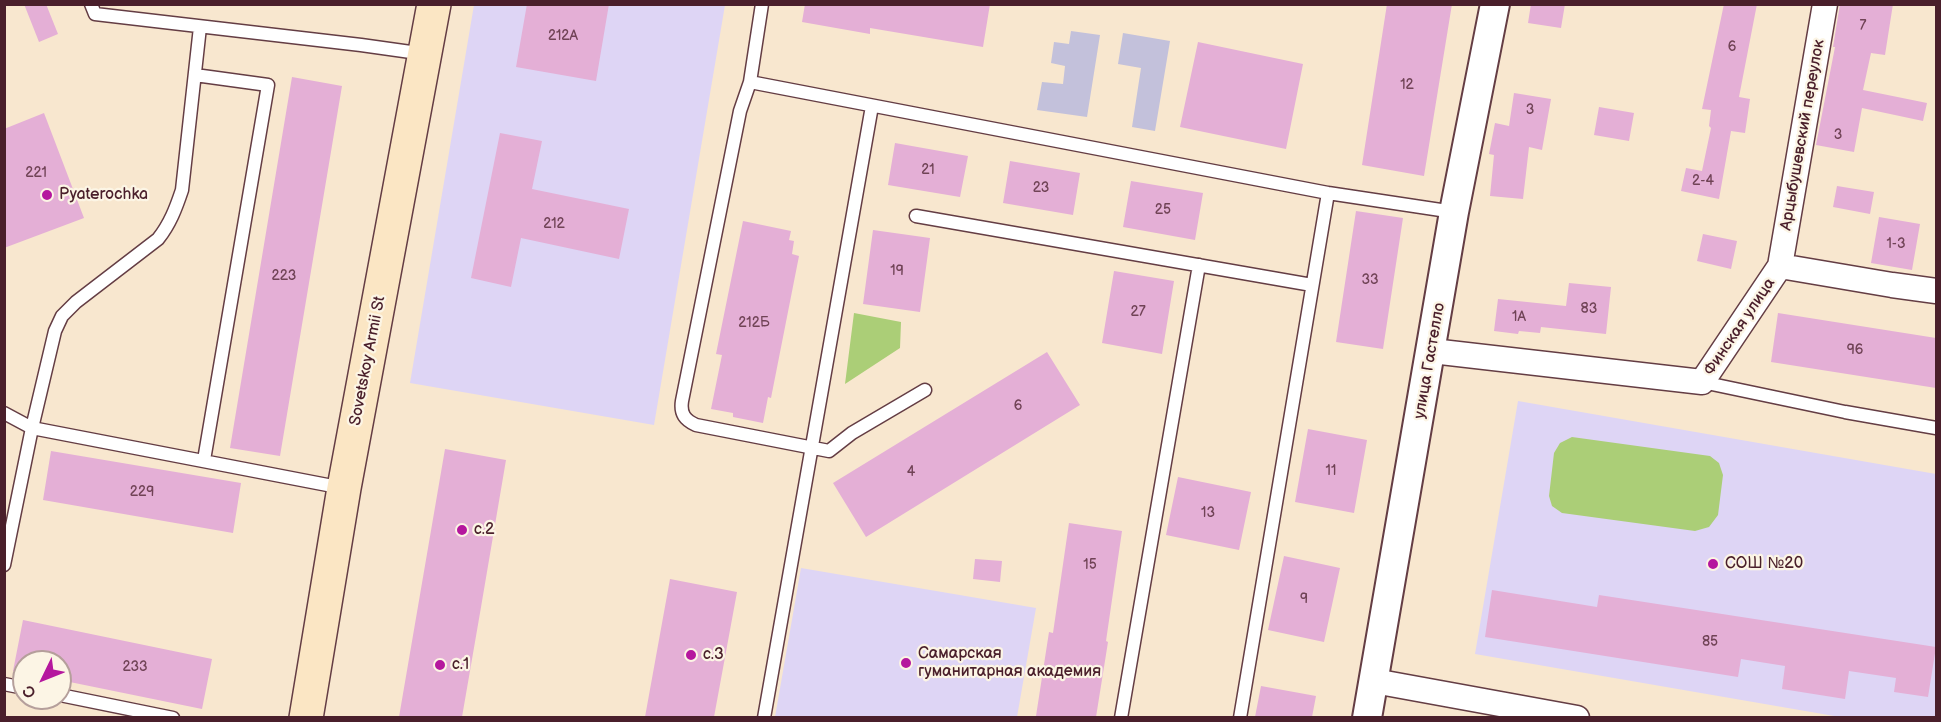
<!DOCTYPE html>
<meta charset="utf-8">
<style>
body{margin:0}
#map{position:relative;width:1941px;height:722px;overflow:hidden;background:#f8e7cf;font-family:"Balsamiq Sans",sans-serif}
canvas{display:block}
.frame{position:absolute;inset:0;border:6px solid #4a1f2b;pointer-events:none}
.north{position:absolute;left:12px;top:650px;width:60px;height:60px;box-sizing:border-box;background:#fcf5e5;border:2px solid #b59f9b;border-radius:50%;rotate:227deg;font-size:16px;font-weight:700;line-height:24px;text-align:center;color:#4a1f2b}
.north::after{content:'';display:block;margin:auto;width:21px;height:27px;background:#b5179e;clip-path:polygon(50% 0,100% 100%,50% 72%,0 100%)}
</style>
<div id="map">
<canvas width="1941" height="722"></canvas>
<div class="frame"></div>
<div class="north">С</div>
</div>
<script>
const context = document.querySelector('canvas').getContext('2d');
context.lineJoin = 'round';
function paint(path, color) {
  context.fillStyle = color;
  context.fill(path, 'evenodd');
}
function strokePath(path, color, width, dash) {
  context.strokeStyle = color;
  context.lineWidth = width;
  context.lineCap = dash ? 'butt' : 'round';
  context.setLineDash(dash || []);
  context.stroke(path);
}
function drawText(font, color, halo, rows, align = 'center') {
  context.font = font + ' "Balsamiq Sans",sans-serif';
  context.lineWidth = 4.5;
  context.setLineDash([]);
  context.textBaseline = 'middle';
  context.strokeStyle = halo;
  context.fillStyle = color;
  for (const [text, x, y, turn = 0] of rows) {
    context.save();
    context.translate(x, y);
    context.rotate((+turn || 0) * Math.PI / 180);
    context.textAlign = isNaN(turn) ? turn : align;
    if (halo) context.strokeText(text, 0, 0);
    context.fillText(text, 0, 0);
    context.restore();
  }
}
const built = new Path2D(`
 M474,5h251l-71,420 -244,-42z
 M1518,401l418,73v243h-96l-365,-63z
 M801,568l235,40 -19,109h-242z`);
const industrial = new Path2D(`
 M1071,31l29,4 -13,82 -50,-7 5,-28 21,2 2,-18 -14,-3 3,-21 15,2z
 M1123,33l47,8 -15,90 -23,-4 9,-59 -23,-4z`);
const green = new Path2D(`
 M854,313l47,9 -1,26 -55,36z
 M1572,437l138,19 9,7 4,12 -5,40 -9,12 -14,4 -133,-18 -10,-7 -3,-10 5,-43 6,-10z`);
const building = new Path2D(`
 M24,4h22l12,30 -19,8z
 M527,4h82l-13,77 -80,-14z
 M805,4h185l-7,43 -113,-19v6l-68,-12z
 M1387,4h65l-28,172 -62,-11z
 M1531,4h34l-4,24 -33,-5z
 M1724,4h33l-18,93 11,2 -5,34 -14,-2 -12,68 -38,-8 5,-23 16,3 9,-43 -2,-2 2,-16 -9,-1z
 M1840,4h53l-8,51 -14,-2 -8,37 64,13 -4,18 -61,-13 -8,44 -38,-7 19,-98h-2z
 M1198,42l105,22 -17,85 -106,-22z
 M292,77l50,9 -62,370 -50,-8z
 M1514,93l37,6 -9,51 -13,-3 -6,52 -33,-3 4,-41 -5,-1 6,-31 14,3z
 M1599,107l35,6 -5,28 -35,-6z
 M44,113l40,105 -80,30v-119z
 M500,133l42,8 -10,48 97,20 -10,50 -98,-21 -10,49 -40,-9z
 M895,143l73,13 -8,41 -72,-12z
 M1010,161l70,12 -7,42 -70,-12z
 M1131,181l72,12 -8,47 -72,-13z
 M1837,186l37,6 -4,22 -37,-7z
 M1356,211l47,7 -20,131 -47,-7z
 M1879,217l41,7 -8,46 -41,-7z
 M743,221l48,10 -2,9 5,1 -2,13 7,2 -28,142 -3,-1 -5,26 -30,-6v-4l-22,-4 11,-54 -6,-1z
 M873,230l57,8 -10,74 -57,-8z
 M1703,234l34,7 -6,28 -34,-8z
 M1114,271l60,10 -12,73 -60,-11z
 M1569,283l42,4 -5,47 -65,-7 -1,6 -21,-2 -1,3 -24,-3 4,-32 68,7z
 M1778,313l158,25v50l-165,-26z
 M1047,352l33,53 -214,132 -33,-54z
 M1308,429l59,11 -13,73 -59,-11z
 M445,449l61,11 -26,153 -18,104h-63z
 M51,451l190,32 -8,50 -190,-33z
 M1178,477l73,15 -12,58 -73,-15z
 M1069,523l53,8 -16,110 2,1 -12,75 -60,-1 13,-84 4,1z
 M1284,556l56,12 -16,74 -56,-12z
 M975,559l27,2 -2,21 -27,-3z
 M670,579l67,13 -23,125h-69z
 M1492,590l105,17 2,-12 337,52 -8,50 -34,-5 2,-14 -47,-7 -4,28 -63,-10 3,-23 -44,-7 -3,18 -253,-40z
 M23,620l189,39 -10,50 -142,-29v-18h-36v11l-11,-2z
 M1261,686l55,10 -4,21h-57z`);
const service = new Path2D(`
 M91,4l4,10 266,31 64,9
 M762,4l-12,78 -10,29 -58,290c-2,13 3,19 14,24l133,26 23,-18 73,-43
 M195,75l73,10 -64,375
 M750,82l578,111 126,19
 M916,216l396,69
 M1702,382l143,30 91,16
 M4,413l28,15 311,60
 M4,565l28,-137 23,-97 7,-15 14,-14 82,-63c12,-15 18,-31 24,-49l18,-163
 M4,684l20,4
 M60,695l113,23
 M764,718l108,-612
 M1121,718l78,-453
 M1240,718l88,-525`);
const minor = new Path2D(`
 M1780,266l45,-262
 M1432,351l270,31 78,-116 112,19 44,6
 M1374,681l203,37`);
const tertiary = new Path2D(`
 M1367,718l87,-506 41,-208`);
const secondary = new Path2D(`
 M306,718l38,-230 90,-484`);
const markers = [
 [47,195,6,"#b5179e"],
 [462,530,6,"#b5179e"],
 [1713,564,6,"#b5179e"],
 [691,655,6,"#b5179e"],
 [906,663,6,"#b5179e"],
 [440,665,6,"#b5179e"]
];
const numberNames = [
 ["7",1863,26],
 ["212А",563,36],
 ["6",1732,47],
 ["12",1407,85],
 ["3",1530,110],
 ["3",1838,135],
 ["21",928,170],
 ["221",36,173],
 ["2-4",1703,181],
 ["23",1041,188],
 ["25",1163,210],
 ["212",554,224],
 ["1-3",1896,244],
 ["19",897,271],
 ["223",284,276],
 ["33",1370,280],
 ["83",1589,309],
 ["27",1138,312],
 ["1А",1519,317],
 ["212Б",754,323],
 ["96",1855,350],
 ["6",1018,406],
 ["11",1331,471],
 ["4",911,472],
 ["229",142,492],
 ["13",1208,513],
 ["15",1090,565],
 ["9",1304,599],
 ["85",1710,642],
 ["233",135,667]
];
const streetNames = [
 ["Арцыбушевский переулок",1803,135,-80],
 ["Финская улица",1740,327,-56],
 ["Sovetskoy Armii St",368,361,-79],
 ["улица Гастелло",1430,361,-80]
];
const poiNames = [
 ["Pyaterochka",59,195],
 ["с.2",474,530],
 ["СОШ №20",1725,564],
 ["Самарская",918,654],
 ["гуманитарная академия",918,672],
 ["с.3",703,655],
 ["с.1",452,665]
];
paint(built, '#ded5f5');
paint(industrial, '#c3c1db');
paint(green, '#abce77');
paint(building, '#e4afd6');
strokePath(service, '#643d44', 15);
strokePath(minor, '#643d44', 27);
strokePath(tertiary, '#643d44', 32);
strokePath(secondary, '#643d44', 36);
strokePath(service, '#fff', 12);
strokePath(minor, '#fff', 24);
strokePath(tertiary, '#fff', 28);
strokePath(secondary, '#fbe6c4', 33);
for (const [x, y, r, color] of markers) {
  const dot = new Path2D();
  dot.arc(x, y, r, 0, 2 * Math.PI);
  context.fillStyle = color;
  context.fill(dot);
  strokePath(dot, '#fcf5e5', 2);
}
drawText('14px', '#704356', null, numberNames);
drawText('16px', '#4a1f2b', '#fcf5e5', streetNames);
drawText('16px', '#4a1f2b', '#fcf5e5', poiNames, 'left');
</script>
